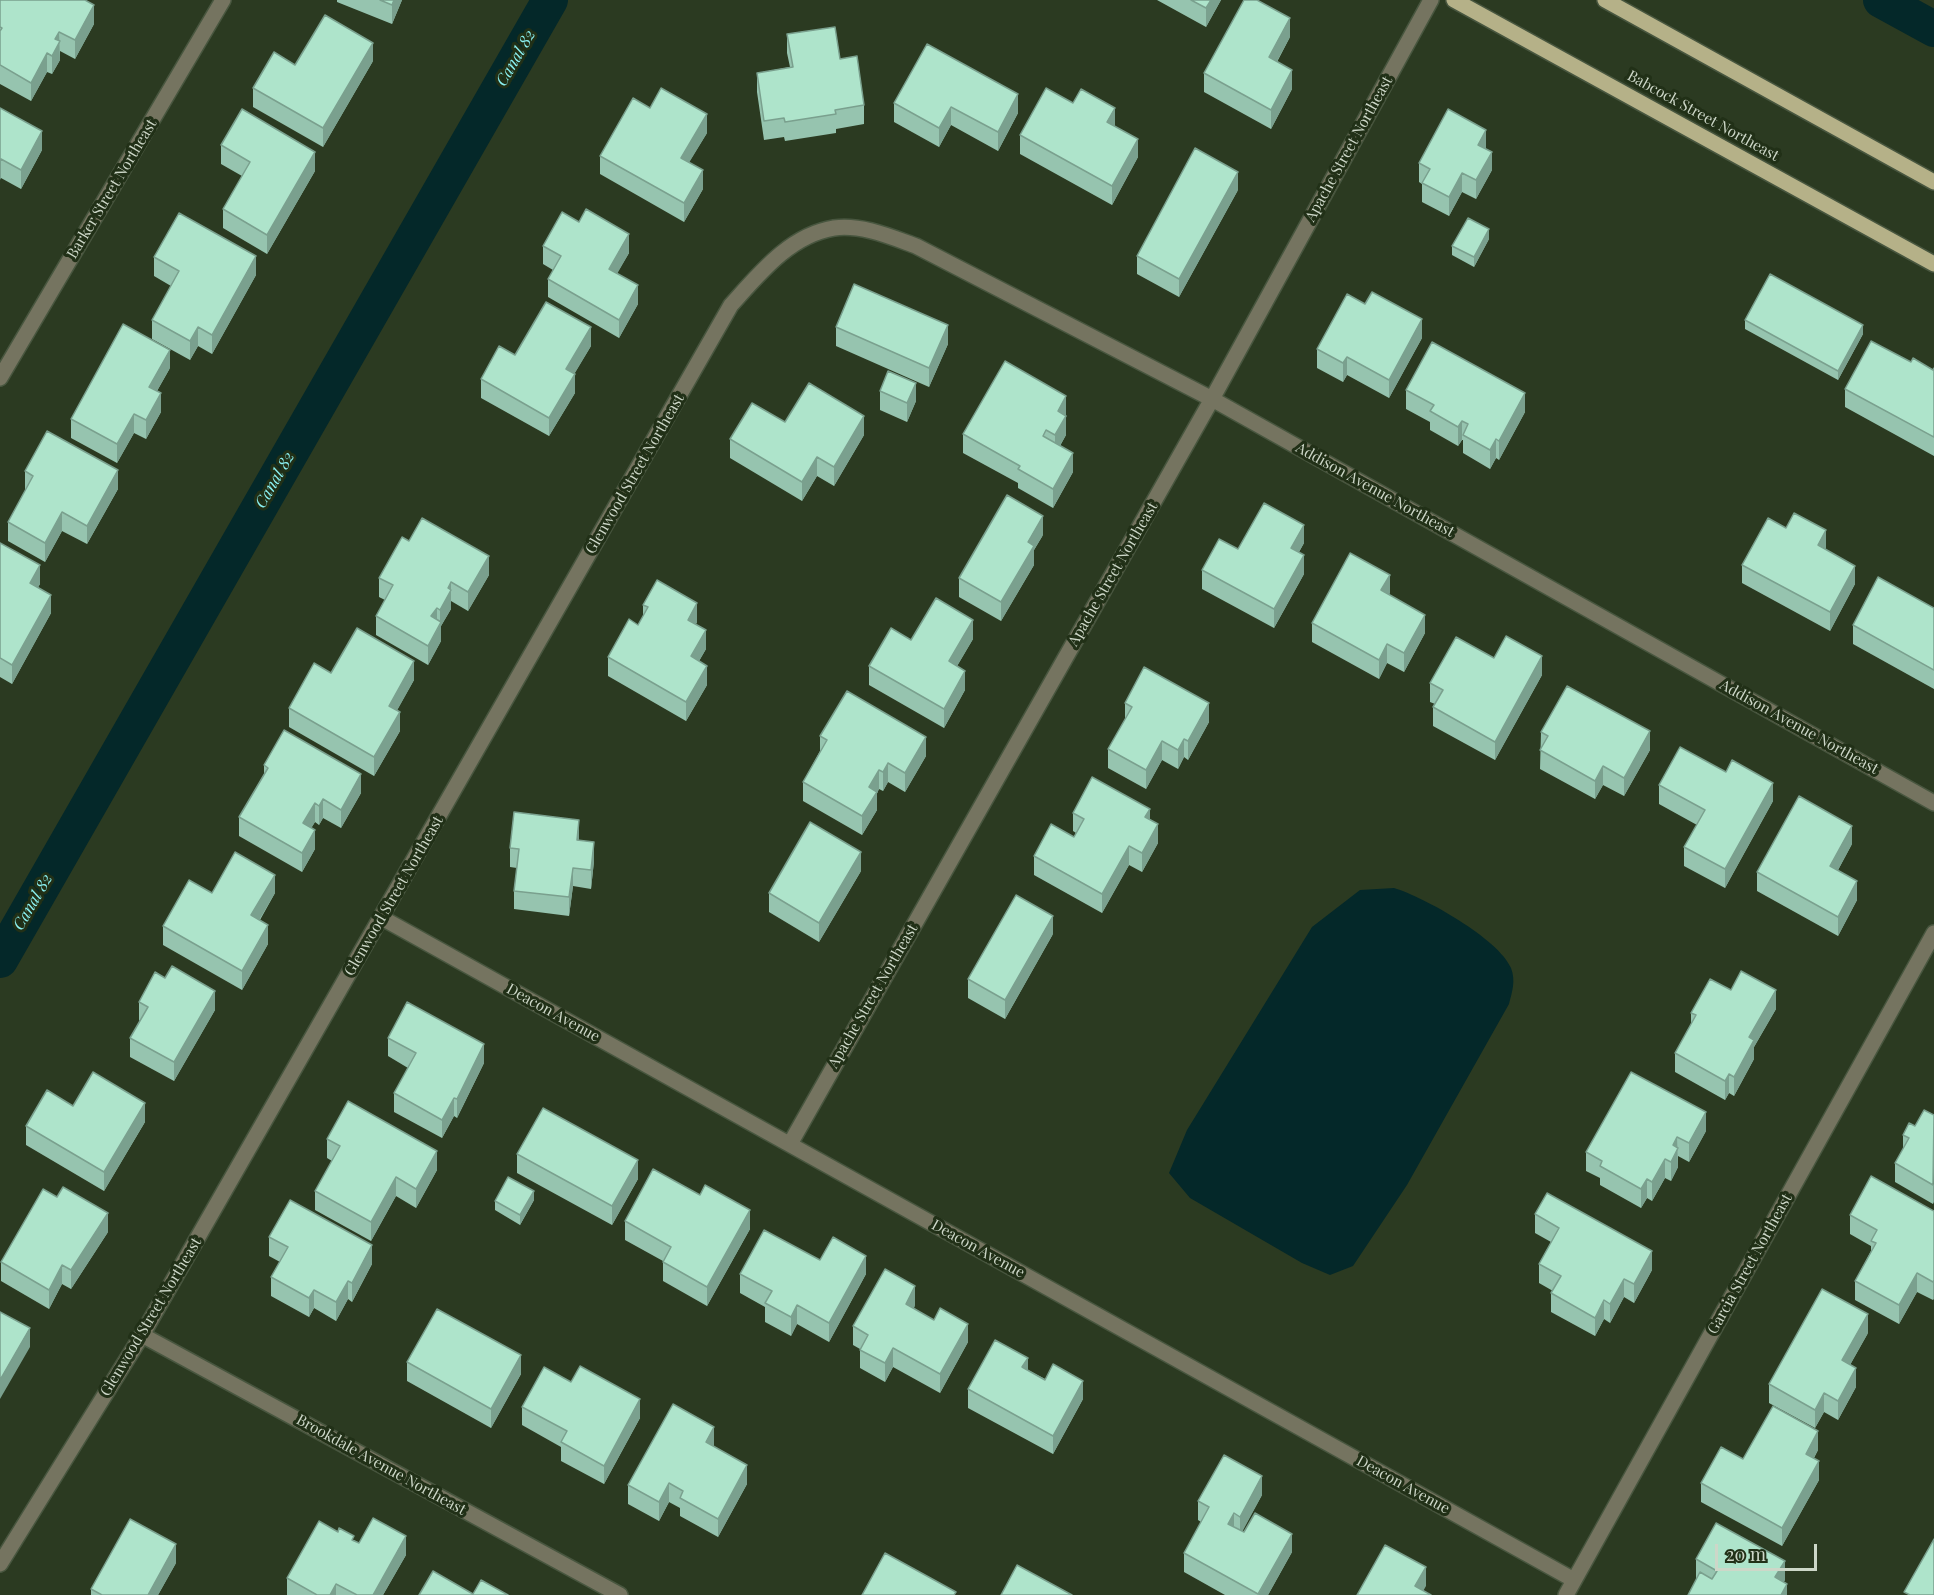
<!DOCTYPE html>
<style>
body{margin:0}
#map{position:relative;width:1934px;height:1595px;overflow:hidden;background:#2b3a21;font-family:"Playfair Display",serif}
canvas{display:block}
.scale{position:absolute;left:1715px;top:1544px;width:102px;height:27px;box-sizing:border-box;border:3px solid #cdd7c8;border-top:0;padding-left:8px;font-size:18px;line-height:21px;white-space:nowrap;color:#cdd7c8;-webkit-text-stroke:4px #213017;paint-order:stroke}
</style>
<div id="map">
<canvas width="1934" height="1595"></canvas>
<div class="scale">20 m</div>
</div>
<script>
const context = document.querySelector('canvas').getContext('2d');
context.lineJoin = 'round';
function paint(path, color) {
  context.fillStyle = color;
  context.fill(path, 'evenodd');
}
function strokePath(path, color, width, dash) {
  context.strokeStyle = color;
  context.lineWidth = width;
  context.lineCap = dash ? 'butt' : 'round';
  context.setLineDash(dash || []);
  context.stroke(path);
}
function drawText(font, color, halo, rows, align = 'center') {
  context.font = font + ' "Playfair Display",serif';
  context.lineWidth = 6;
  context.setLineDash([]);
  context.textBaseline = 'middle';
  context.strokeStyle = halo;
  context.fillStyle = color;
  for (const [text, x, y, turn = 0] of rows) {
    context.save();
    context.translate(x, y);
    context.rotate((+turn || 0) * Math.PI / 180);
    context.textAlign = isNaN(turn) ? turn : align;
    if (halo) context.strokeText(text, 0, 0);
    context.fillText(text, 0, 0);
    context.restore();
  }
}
const water = new Path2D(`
 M1394,888c30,9 105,51 117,80 5,13 1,24 -2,36l-102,181 -54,81 -23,9 -28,-12 -112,-65 -21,-25 18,-43 125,-203 48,-37z`);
const canal = new Path2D(`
 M1881,0l53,29
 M0,960l550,-960`);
const minor = new Path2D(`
 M0,378l223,-378
 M382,918l1192,662
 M790,1144l422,-745 219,-399
 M142,1335l478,260
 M0,1564l142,-229 589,-1030c28,-31 59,-70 103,-77 27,-4 57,9 82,18l296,153 722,404
 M1566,1595l368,-662`);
const major = new Path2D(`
 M1454,0l480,264
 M1605,0l329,182`);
const wall = new Path2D(`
 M0,0l94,24 -19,35 -15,-8v9l-8,14 -5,-2 -16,29 -31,-17z
 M337,0h65l-10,24 -55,-22z
 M1157,0h64l-15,27z
 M787,34l53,25 24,46v19l-28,5v4l-51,8 -1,-4 -20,3 -7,-48v-19l33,-6 -3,-14z
 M1290,37l-13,25 15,27 -21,40 -67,-37v-19z
 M927,44l91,69 -20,38 -47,-26 -12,22 -45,-25v-19z
 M373,61l-50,86 -70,-40v-19z
 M0,108l42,42 -21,39 -20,-11z
 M1115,126l23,31 -26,48 -92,-51v-19z
 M707,133l-18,29 14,27 -19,33 -84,-48v-18z
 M221,145l94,26 -48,83 -44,-26v-19l19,-33 -21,-12z
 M1486,149l6,21 -16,29 -14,-7 -13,24 -27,-14v-18l-3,-2v-19z
 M1238,190l-59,107 -42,-23v-18z
 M1489,239l-15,28 -22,-12v-9z
 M543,246l86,7 -12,20 21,31 -19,34 -71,-41v-18l5,-9 -10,-6z
 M154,257l102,18 -44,79 -14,-8 -8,14 -38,-21v-19l19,-34 -17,-10z
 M1745,320l118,14 -25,46 -93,-51z
 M836,327l112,17 -19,43 -93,-41z
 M1422,338l-33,60 -42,-23 -4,7 -26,-14v-19z
 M591,346l-17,28 1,19 -26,43 -68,-38v-19l34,-24z
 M1911,362l22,8 1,-2v88l-89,-49v-18z
 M170,368l-13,23 4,21 -15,27 -12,-6 -17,30 -46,-25v-19z
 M1406,390l119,22 -26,48 -3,-2 -6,11 -27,-16v-13h-1l-4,6 -28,-16v-8l-24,-13z
 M880,391l36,10 -9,21 -27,-12z
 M1066,415v20l-6,11 13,26 -20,36 -35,-20v-5l-55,-30v-19z
 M785,422l79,13 -30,51 -17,-10 -15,25 -72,-43v-19z
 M25,471l93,18 -31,55 -25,-13 -17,31 -37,-21v-19l17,-31z
 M1043,535l-9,15v15l-33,56 -42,-24v-19z
 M409,541l80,34 -21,36 -17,-10v8l-10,17v15l-13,24 -52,-30v-19l9,-16 -6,-3v-19z
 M0,543l40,41 -2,3 13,26 -39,71 -12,-7z
 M1304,543l-5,9 5,22 -30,54 -72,-39v-19l36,-21z
 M1826,549l29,35 -25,47 -88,-48v-18z
 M1390,593l-1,1 36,39 -21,39 -17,-9 -8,16 -67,-37v-19z
 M643,605l54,17 -1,2 10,25 -7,12 8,24 -21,36 -78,-45v-19l30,-32 5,-9z
 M1934,608v81l-81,-45v-19z
 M973,639l-16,27 8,24 -21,38 -75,-43v-19l42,-26z
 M1494,658l48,17 -47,85 -62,-34v-19l2,-3 -5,-2v-19z
 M331,673l83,7 -17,30 3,21 -26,45 -85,-49v-19z
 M1125,703l84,19 -21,38 -4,-3 -6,12 -16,-9 -16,29 -38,-21v-19l17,-29z
 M1541,732l109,18 -26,46 -21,-11 -8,14 -55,-30z
 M820,736l106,20 -21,36 -17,-10 -5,9 -4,-2 -2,4v17l-15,25 -59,-34v-19l17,-31z
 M264,765l97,28 -20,35 -18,-10 -4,7 -4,-3 -4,6 4,21 -13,23 -63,-36v-19l25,-43z
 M1659,785l114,16 -48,87 -41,-22v-19l13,-22 -38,-21z
 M1073,813l77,6 8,24 -16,29 -13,-7 -27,48 -68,-38v-19l40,-19 2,-4 -3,-2z
 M579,841l15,20 -3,28 -18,-3 -4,30 -55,-7v-18l3,-23 -7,-1v-19z
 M1852,844l-14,26 19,30 -19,36 -81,-45v-19z
 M861,871l-42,71 -50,-30v-19z
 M212,893h63l-15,27 8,24 -26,46 -79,-45v-19z
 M1053,934l-48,85 -37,-21v-19z
 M139,1002l76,8 -41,71 -44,-24v-19l10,-17 -1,-1z
 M1776,1009l-22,38v12l-20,37 -5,-3 -4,7 -50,-28v-19l16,-29v-11z
 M388,1038l96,25 -27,55 -3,-2 -12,22 -48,-26v-19l14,-25 -20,-12z
 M73,1106l72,16 -41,69 -78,-46v-19z
 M1934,1115l-1,89 -38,-22v-19l8,-14v-14z
 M1706,1131l-17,31 -11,-6v11l-7,14 -6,-3 -13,23 -5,-3 -6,10 -41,-23v-7l-14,-7v-19z
 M327,1139l110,31 -21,38 -20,-12 -25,45 -56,-31v-19l17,-30 -5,-3z
 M517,1154l121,25 -26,46 -95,-52z
 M534,1200l-14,25 -25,-15v-9z
 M1934,1211l-1,89 -16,-8 -18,32 -44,-24v-19l16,-30v-5l-21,-12v-19z
 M1535,1214l117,56 -18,33 -10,-6 -14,26 -6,-4 -9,17 -44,-24v-19l2,-2 -14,-8v-19l12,-22 -16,-9z
 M625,1221l125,8 -43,77 -44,-25v-20l-38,-21z
 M108,1232l-37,57 -9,-5 -13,25 -48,-28v-19z
 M269,1237l103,27 -20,38 -4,-3 -12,22 -22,-13 -5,9 -38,-21v-19l9,-15 -11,-6z
 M820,1260l46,14 -37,68 -32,-18 -6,12 -26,-14v-15l-25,-14v-19z
 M915,1305l-1,3 54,34 -28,51 -47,-26 -8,15 -25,-14v-19l-7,-4v-19z
 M1868,1333l-18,32 6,22 -18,33 -14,-8 -9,16 -46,-25v-19z
 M407,1362l114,12 -30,54 -84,-47z
 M1028,1370l55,29 -30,55 -85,-46v-19z
 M571,1382l69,36 -36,66 -43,-23v-14l-39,-22v-18z
 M714,1445v1l33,38 -29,53 -38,-21v-8l-11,-6 -10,19 -31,-17v-19z
 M1818,1450l-4,8 5,22 -37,66 -81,-44v-19l42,-24z
 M1262,1495l-20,36 50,21 -24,43h-43l-41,-23v-19l17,-31 -3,-2v-19z
 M354,1540l5,3 47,12 -23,40h-96v-17z
 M1696,1559l89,21 -2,2 4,13 -90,-16 -1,-1z
 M176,1563l-18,32h-67v-6z`);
const shadedWall = new Path2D(`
 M394,0h8l-10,24v-19z
 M1211,0h10l-15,27v-19z
 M94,5v19l-19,35v-19z
 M1290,18v19l-21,39v-19z
 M59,32l1,28 -8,14v-18l3,-17z
 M373,43v18l-50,86v-19z
 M47,53v19l-16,29v-18z
 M1292,70v19l-21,40v-19z
 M1018,94v19l-20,38v-19z
 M951,107v18l-12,22v-19z
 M1115,108v19l-8,-5z
 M707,114v19l-26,43v-18z
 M1486,130v19l-8,-4z
 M42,131v19l-21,39v-19z
 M1138,139v18l-26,48v-19z
 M315,152v19l-48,83v-19z
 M1492,152v18l-16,29v-19z
 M1,159v19l-1,2v-19z
 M703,170v19l-19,33v-19z
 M1238,172v18l-59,107v-18z
 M1462,173v19l-13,24v-19z
 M1489,229v10l-15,28v-10z
 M629,234v19l-20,35v-19z
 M256,256v19l-44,79v-19z
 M638,285v19l-19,34v-18z
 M1422,319v19l-33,60v-18z
 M948,325v19l-19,43v-19z
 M1863,325v9l-25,46v-9z
 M198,327v19l-8,14v-19z
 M591,327v19l-25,42v-19z
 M170,350v18l-21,37v-18z
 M1347,357v18l-4,7v-19z
 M575,374v19l-26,43v-18z
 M916,383v18l-9,21v-19z
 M161,393v19l-15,27v-19z
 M1525,393v19l-26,48v-19z
 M1066,396v19l-8,15v-19z
 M134,414v19l-17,30v-19z
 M864,416v19l-30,51v-19z
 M1066,416v19l-11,19v-19z
 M1462,421v19l-4,6v-19z
 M1496,439v19l-6,11v-19z
 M1073,453v19l-20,36v-19z
 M817,457v19l-15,25v-19z
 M118,470v19l-31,55v-18z
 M62,512v19l-17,31v-19z
 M1043,516v19l-9,15v15l-33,56v-19l27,-60z
 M1304,525v18l-13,23v-18z
 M1826,530v19l-8,-4z
 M1304,555v19l-30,54v-19z
 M489,556v19l-21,36v-19z
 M40,565v19l-10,18v-19z
 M1855,566v18l-25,47v-19z
 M1390,575v18l-9,16v-19z
 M451,582v27l-10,17v15l-13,24v-19l12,-21v-15l8,-22z
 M51,595v18l-39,71v-19z
 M697,603v19l-9,16v-18z
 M437,608v19l-6,-11z
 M1425,615v18l-21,39v-19z
 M973,620v19l-24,41v-19z
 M706,630v19l-15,26v-19z
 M1387,644v19l-8,16v-19z
 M1542,656v19l-47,85v-18z
 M414,661v19l-25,45v-19z
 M707,666v19l-21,36v-19z
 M965,671v19l-21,38v-19z
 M1209,703v19l-21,38v-19z
 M400,712v19l-26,45v-19z
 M1650,731v19l-26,46v-18z
 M926,737v19l-21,36v-19z
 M1184,739v18l-6,12v-19z
 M1162,741v19l-16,29v-19z
 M888,763v19l-5,9v-19z
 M1603,766v19l-8,14v-18z
 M879,770v19l-2,4v17l-15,25v-19l7,-29z
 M361,774v19l-20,35v-18z
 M1773,783v18l-48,87v-19z
 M323,799v19l-4,7v-19z
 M315,803v19l-12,20v-19z
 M1150,809v18l-5,-10z
 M579,820v19l-2,20v-19z
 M1158,824v19l-16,29v-19z
 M1852,826v18l-22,41v-19z
 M315,830v19l-13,23v-19z
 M594,842v19l-3,28v-19z
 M1129,846v19l-27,48v-19z
 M861,852v19l-42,71v-19z
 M573,868v18l-4,30v-19z
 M275,875v18l-24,41v-19z
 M1857,881v19l-19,36v-19z
 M1053,916v18l-48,85v-19z
 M268,925v19l-26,46v-19z
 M1776,990v19l-22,38v12l-20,37v-19l15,-40z
 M215,991v19l-41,71v-19z
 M484,1044v19l-27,55v-19z
 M1729,1074v19l-4,7v-19z
 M454,1098v18l-12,22v-18z
 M145,1103v19l-41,69v-19z
 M1706,1112v19l-17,31v-19z
 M1677,1137l1,30 -7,14v-19l2,-17z
 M437,1151v19l-21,38v-19z
 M1665,1159v19l-13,23v-19z
 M638,1160v19l-26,46v-19z
 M396,1177v19l-25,45v-19z
 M1647,1179v19l-6,10v-19z
 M1934,1184v18l-1,2v-19z
 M534,1191v9l-14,25v-10z
 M750,1210v19l-43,77v-19z
 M108,1213v19l-37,57v-19z
 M372,1245v19l-20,38v-19z
 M1652,1251v19l-18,33v-19z
 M866,1256v18l-37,68v-19z
 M62,1265v19l-13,25v-19z
 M1917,1273v19l-18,32v-19z
 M1624,1279v18l-14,26v-19z
 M1934,1280v19l-1,1v-18z
 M348,1281v18l-12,22v-19z
 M915,1286v19l-9,18v-19z
 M314,1290v18l-5,9v-19z
 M1604,1300v19l-9,17v-18z
 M797,1305v19l-6,12v-19z
 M1868,1314v19l-26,46v-19z
 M968,1324v18l-28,51v-19z
 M30,1328v19l-30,52v-19z
 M893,1348v19l-8,15v-19z
 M521,1355v19l-30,54v-19z
 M1028,1358v19l-6,-10z
 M1856,1368v19l-18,33v-19z
 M1083,1381v18l-30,55v-18z
 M1824,1393v19l-9,16v-18z
 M640,1399v19l-36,66v-18z
 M714,1427v18l-8,16v-19z
 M1818,1431v19l-12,22v-18z
 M1819,1461v19l-37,66v-18z
 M747,1465v19l-29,53v-18z
 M1262,1476v19l-22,41v-19z
 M669,1483v19l-10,19v-19z
 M1234,1513v19l-6,-8z
 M1292,1534v18l-24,43h-10z
 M406,1536v19l-23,40h-10z
 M176,1544v19l-18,32h-10z
 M1785,1561v19l-9,15 -1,-18z
 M1426,1567v19l-5,9 -6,-9z
 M336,1584v11h-6z
 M1787,1584v11h-6z`);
const building = new Path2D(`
 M0,0h85l9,5 -19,35 -16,-8 -4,7 5,2 -8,15 -5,-3 -16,30 -31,-18v-34l2,-3 -2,-1z
 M380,0h14l-2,5z
 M1191,0h20l-5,8z
 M1244,0h13l33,18 -21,39 23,13 -21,40 -67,-37z
 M325,15l48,28 -50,85 -70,-40 21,-36 21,13z
 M835,27l5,32 17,-3 7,49 -29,5 1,4 -51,8 -1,-4 -20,3 -7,-48 36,-6 -6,-33z
 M927,44l91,50 -20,38 -47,-25 -12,21 -45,-25z
 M661,88l46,26 -26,44 22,12 -19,33 -84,-47 33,-58 17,10z
 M1046,88l27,15 8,-14 34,19 -8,14 31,17 -26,47 -92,-51z
 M0,108l42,23 -21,39 -20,-11 -1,2z
 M242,109l73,43 -48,83 -44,-26 27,-47 -29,-17z
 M1448,109l38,21 -8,15 14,7 -16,28 -14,-7 -13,24 -27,-14 8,-14 -11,-6z
 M1195,148l43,24 -59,107 -42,-23z
 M586,209l43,25 -20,35 29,16 -19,35 -71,-41 13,-23 -18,-10 19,-34 17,10z
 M179,213l77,43 -44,79 -14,-8 -8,14 -38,-21 27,-49 -25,-14z
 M1468,218l21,11 -15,28 -22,-11z
 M1770,274l93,51 -25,46 -93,-51z
 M854,284l94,41 -19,43 -93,-41z
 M1372,292l50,27 -33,61 -42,-23 -4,6 -26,-14 30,-55 18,10z
 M546,302l45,25 -25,42 9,5 -26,44 -68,-39 18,-33 16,9z
 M123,324l47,26 -21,37 12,6 -15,27 -12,-6 -17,30 -46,-25z
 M1871,341l40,21 2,-4 20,12 1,-2v69l-89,-48z
 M1432,342l93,51 -26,48 -3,-2 -6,11 -27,-15 5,-11 -6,-3 -4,6 -28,-16 4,-6 -28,-15z
 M1005,361l61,35 -8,15 8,5 -11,19 -9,-5 -3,6 30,17 -20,36 -35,-20 2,-3 -57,-32z
 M888,371l28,12 -9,20 -27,-12z
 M809,383l55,33 -30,51 -17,-10 -15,25 -72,-43 22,-36 33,19z
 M47,431l71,39 -31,56 -25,-14 -17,31 -37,-21 25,-46 -8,-5z
 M1007,495l36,21 -15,26 6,4 -33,56 -42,-24z
 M1264,503l40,22 -13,23 13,7 -30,54 -72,-39 17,-31 19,10z
 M1794,513l32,17 -8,15 37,21 -25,46 -88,-47 26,-47 18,10z
 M422,518l67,38 -21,36 -17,-10 -3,6 3,2 -11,20 -3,-2 -6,8 10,6 -13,24 -52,-30 17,-31 -14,-7 23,-41 7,4z
 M0,543l40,22 -10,18 21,12 -39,70 -12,-7z
 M1350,553l40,22 -9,15 44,25 -21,38 -17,-9 -8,16 -67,-37z
 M1878,577l56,31v62l-81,-45z
 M657,580l40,23 -9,17 18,10 -15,26 16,10 -21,36 -78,-45 21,-38 9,6 10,-18 -5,-2z
 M936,598l37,22 -24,41 16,10 -21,38 -75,-43 22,-38 20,12z
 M357,628l57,33 -25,45 11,6 -26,45 -85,-49 25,-45 17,10z
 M1506,636l36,20 -47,86 -62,-35 10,-17 -13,-7 26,-46 38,21z
 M1144,667l65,36 -21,38 -4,-2 -6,11 -16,-9 -16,29 -38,-21 24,-42 -7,-4z
 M1567,686l83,45 -26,47 -21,-12 -8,15 -55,-31 8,-14 -7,-4z
 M847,691l79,46 -21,36 -17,-10 -5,9 -4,-2 -10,17 8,5 -15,24 -59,-34 24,-42 -7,-4z
 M284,730l77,44 -20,36 -18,-11 -4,7 -4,-3 -12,20 12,7 -13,23 -63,-36 29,-49 -4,-3z
 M1680,747l46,25 6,-12 41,23 -48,86 -41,-22 21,-37 -46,-25z
 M1092,777l58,32 -5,8 13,7 -16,29 -13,-7 -27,48 -68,-38 17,-32 23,13 10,-18 -11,-6z
 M1799,796l53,30 -22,40 27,15 -19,36 -81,-45z
 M514,812l65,8 -2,20 17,2 -3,28 -18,-2 -4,29 -55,-6 5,-42 -9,-1z
 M810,822l51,30 -42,71 -50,-30z
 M235,852l40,23 -24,40 17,10 -26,46 -79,-45 26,-46 23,13z
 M1016,895l37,21 -48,84 -37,-21z
 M172,966l43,25 -41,71 -44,-24 18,-31 -9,-5 16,-30 10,6z
 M1741,971l35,19 -27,47 5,3 -20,37 -5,-3 -4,7 -50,-28 21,-38 -5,-2 19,-34 21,11z
 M407,1002l77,42 -27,55 -3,-1 -12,22 -48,-27 22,-40 -28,-15z
 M93,1072l52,31 -41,69 -78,-46 21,-36 26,16z
 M1631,1072l75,40 -17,31 -12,-6 -4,8 5,3 -7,14 -6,-3 -13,23 -5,-3 -6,10 -41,-23 2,-5 -16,-9z
 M348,1101l89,50 -21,38 -20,-12 -25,45 -56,-31 25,-45 -13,-7z
 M543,1108l95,52 -26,46 -95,-52z
 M1924,1110l10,5 -1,70 -38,-22 14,-25 -6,-3 6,-12 6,3z
 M653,1169l47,26 5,-10 45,25 -43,77 -44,-25 8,-15 -46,-26z
 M1871,1176l63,35v69l-1,2 -16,-9 -18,32 -44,-24 21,-38 -5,-2 6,-11 -27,-15z
 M508,1177l26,14 -14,24 -25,-14z
 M63,1187l45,26 -37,57 -9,-5 -13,25 -48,-28 42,-73 14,8z
 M1547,1193l105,58 -18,33 -10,-5 -14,25 -6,-4 -9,18 -44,-25 10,-17 -22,-12 20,-36 -24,-14z
 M290,1200l82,45 -20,38 -4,-2 -12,21 -22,-12 -5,8 -38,-21 17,-30 -19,-10z
 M764,1230l56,30 13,-23 33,19 -37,67 -32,-18 -6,12 -26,-14 7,-12 -32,-17z
 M885,1269l30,17 -9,18 28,16 6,-12 28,16 -28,50 -47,-26 -8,15 -25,-13 8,-15 -15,-9z
 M1822,1289l46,25 -26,46 14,8 -18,33 -14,-8 -9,17 -46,-26z
 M437,1309l84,46 -30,54 -84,-47z
 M0,1312l30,16 -30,52z
 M995,1340l33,18 -6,9 23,13 8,-16 30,17 -30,55 -85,-47z
 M580,1366l60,33 -36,67 -43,-24 6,-11 -45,-24 22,-40 27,15z
 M673,1404l41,23 -8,15 41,23 -29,54 -38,-21 3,-7 -14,-8 -10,19 -31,-17z
 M1773,1406l45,25 -12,23 13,7 -37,67 -81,-45 20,-36 22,12z
 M1224,1455l38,21 -22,41 -6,-4 -6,11 16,8 11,-19 37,21 -34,60 -74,-41 25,-46 -11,-6z
 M373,1518l33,18 -33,59h-16l-21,-11 -6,11h-13l-30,-17 32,-57 19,11 1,-4 15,8 -2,4 7,3z
 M130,1519l46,25 -28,51h-46l-11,-6z
 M1716,1523l69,38 -10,16 12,7 -6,11h-93l12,-23 12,7 5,-8 -21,-12z
 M1934,1539v56h-24l-6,-3z
 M1385,1545l41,22 -11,19 16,9h-74z
 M885,1553l71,39 -2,3h-92z
 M1017,1565l55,30h-71z
 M433,1571l40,23 8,-14 27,15h-89z`);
const streetNames = [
 ["Babcock Street Northeast",1703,116,29],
 ["Apache Street Northeast",1349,149,-61],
 ["Barker Street Northeast",112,189,-59],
 ["Glenwood Street Northeast",635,474,-60],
 ["Addison Avenue Northeast",1375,490,29],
 ["Apache Street Northeast",1113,574,-60],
 ["Addison Avenue Northeast",1799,727,29],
 ["Glenwood Street Northeast",394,896,-60],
 ["Apache Street Northeast",873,996,-60],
 ["Deacon Avenue",553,1013,29],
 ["Deacon Avenue",978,1249,29],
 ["Garcia Street Northeast",1750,1264,-61],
 ["Glenwood Street Northeast",151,1317,-59],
 ["Brookdale Avenue Northeast",381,1465,29],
 ["Deacon Avenue",1403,1485,29]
];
const waterNames = [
 ["Canal 82",516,58,-60],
 ["Canal 82",275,480,-60],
 ["Canal 82",33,902,-60]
];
paint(water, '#042829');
strokePath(canal, '#042829', 36);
strokePath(minor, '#48563f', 18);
strokePath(major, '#48563f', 18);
strokePath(minor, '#757460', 15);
strokePath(major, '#b5b188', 15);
paint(wall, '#96c4af');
paint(shadedWall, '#7aa08e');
paint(building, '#aee4cb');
strokePath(building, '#7aa08e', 1.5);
drawText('15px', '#cdd7c8', '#213017', streetNames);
drawText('italic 16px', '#8bf2f3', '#213017', waterNames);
</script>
